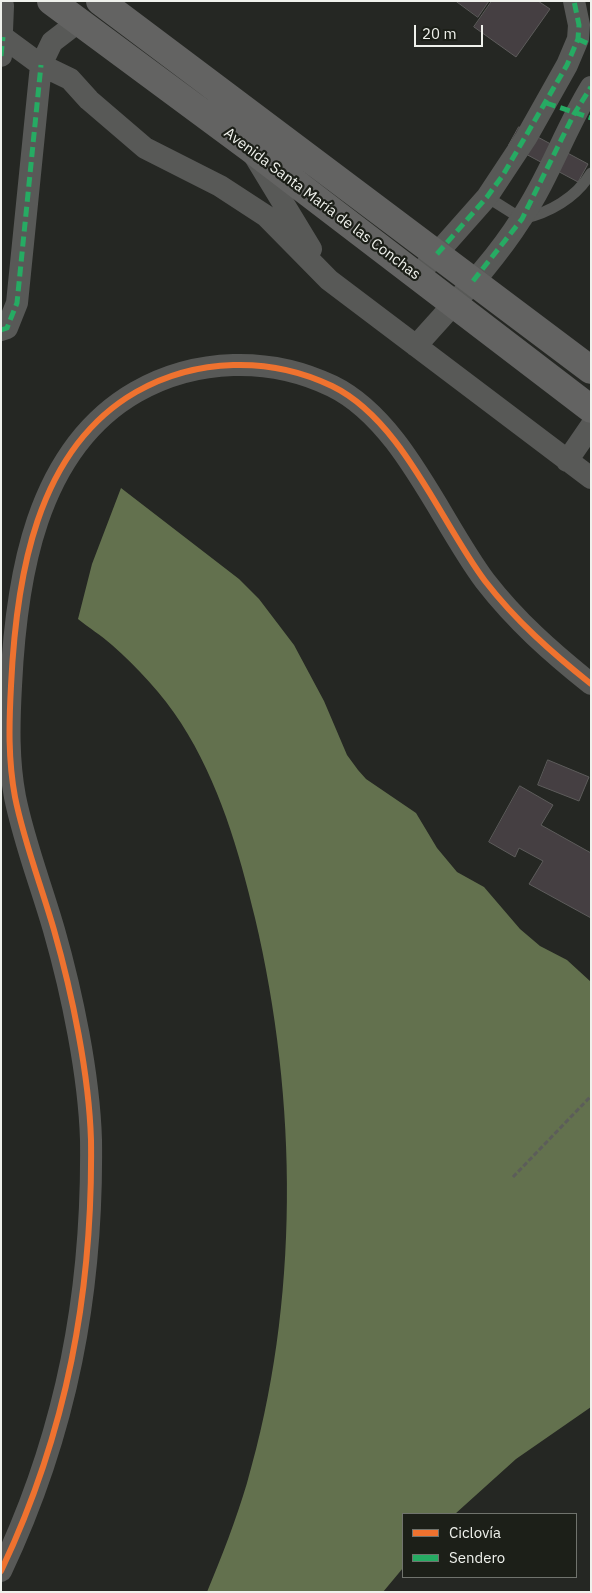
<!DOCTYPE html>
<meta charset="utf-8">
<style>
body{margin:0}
#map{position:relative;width:592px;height:1593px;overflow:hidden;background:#252723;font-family:"IBM Plex Sans",sans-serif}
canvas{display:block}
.frame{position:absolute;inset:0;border:2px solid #eff1ec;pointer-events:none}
.legend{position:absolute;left:402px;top:1513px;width:175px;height:65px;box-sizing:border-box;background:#1c1f18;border:1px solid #70736d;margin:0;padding:6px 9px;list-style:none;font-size:15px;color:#eff1ec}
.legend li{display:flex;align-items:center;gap:10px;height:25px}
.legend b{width:25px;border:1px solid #70736d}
.scale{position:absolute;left:414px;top:25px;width:69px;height:22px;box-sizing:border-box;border:2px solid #eff1ec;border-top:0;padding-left:6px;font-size:15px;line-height:18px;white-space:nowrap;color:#eff1ec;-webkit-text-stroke:4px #1c1f18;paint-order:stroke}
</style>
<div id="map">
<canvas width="592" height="1593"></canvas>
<div class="frame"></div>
<ul class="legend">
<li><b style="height:6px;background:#ef722f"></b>Ciclovía</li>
<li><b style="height:6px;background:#26ab63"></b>Sendero</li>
</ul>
<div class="scale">20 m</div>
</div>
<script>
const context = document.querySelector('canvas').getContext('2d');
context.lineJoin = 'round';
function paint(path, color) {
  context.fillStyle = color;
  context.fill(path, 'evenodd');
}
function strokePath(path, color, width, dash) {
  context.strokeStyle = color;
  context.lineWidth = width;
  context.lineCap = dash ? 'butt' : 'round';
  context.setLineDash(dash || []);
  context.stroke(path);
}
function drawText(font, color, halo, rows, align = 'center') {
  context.font = font + ' "IBM Plex Sans",sans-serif';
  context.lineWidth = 4.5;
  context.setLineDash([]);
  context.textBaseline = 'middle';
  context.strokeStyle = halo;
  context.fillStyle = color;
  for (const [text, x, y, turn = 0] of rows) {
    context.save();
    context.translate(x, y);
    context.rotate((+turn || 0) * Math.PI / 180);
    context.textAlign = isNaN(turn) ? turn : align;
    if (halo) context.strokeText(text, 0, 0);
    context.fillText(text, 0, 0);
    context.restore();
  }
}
const water = new Path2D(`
 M121,488l118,91 20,20 35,46 30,56 23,54 11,15 8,9 50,34 21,35 20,24 27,15 36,42 20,17 27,14 24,22v425l-75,52 -61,55h-52v54l-20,24h-176c15,-36 29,-72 40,-109 53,-180 51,-383 8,-565 -16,-67 -36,-136 -74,-195 -18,-28 -44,-56 -69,-78 -11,-10 -23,-17 -34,-26l14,-55z`);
const building = new Path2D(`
 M456,1h33l-11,16z
 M492,1h46l12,8 -34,48 -42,-30z
 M519,127l69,37 -10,18 -69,-37z
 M548,760l41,17 -10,24 -41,-16z
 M520,786l33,19 -12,20 50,28v65l-62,-34 14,-23 -24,-13 -4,9 -26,-15z`);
const path = new Path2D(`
 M513,1177l78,-81`);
const service = new Path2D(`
 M487,197l35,22c27,-6 54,-21 69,-46`);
const minor = new Path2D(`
 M3,37l38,28 29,14 19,21 56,48 75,38 46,30 63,64 262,198
 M1,56l2,-50 -1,-5
 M254,155l57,94
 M417,276l70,-79 39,-59 41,-73 11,-26 1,-14 -5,-24
 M1,330l6,-2 10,-25 24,-238 11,-23 26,-20
 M416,346c36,-41 76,-81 105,-127 28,-41 44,-90 70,-132
 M567,461l24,-35
 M1,1571c66,-139 92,-279 90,-431 -2,-66 -19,-147 -37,-210 -13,-45 -30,-88 -39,-133 -7,-37 -6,-74 -4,-111 5,-106 24,-236 125,-294 60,-34 134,-36 196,-6 70,34 108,135 153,195 31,40 66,71 106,103`);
const secondary = new Path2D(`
 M51,1l200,148 340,260
 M100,1l491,369`);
const quiet = new Path2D(`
 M578,39l13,6
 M1,56l2,-19
 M546,103l45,15
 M437,254l50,-57 16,-22 64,-110 11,-26 1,-14 -5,-24
 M473,281l49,-62 52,-105 17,-27
 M1,330l6,-2 10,-25 24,-238`);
const cycleway = new Path2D(`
 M1,1571c66,-139 92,-279 90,-431 -2,-66 -19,-147 -37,-210 -13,-45 -30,-88 -39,-133 -7,-37 -6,-74 -4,-111 5,-106 24,-236 125,-294 60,-34 134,-36 196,-6 70,34 108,135 153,195 31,40 66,71 106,103`);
const streetNames = [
 ["Avenida Santa María de las Conchas",322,204,37]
];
paint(water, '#63714e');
paint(building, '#453f42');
strokePath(building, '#5d5c5b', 1);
strokePath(path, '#5c5d5a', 3, [5, 2.5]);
strokePath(service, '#585957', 11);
strokePath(minor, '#585957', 22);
strokePath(secondary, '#636362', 28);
strokePath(quiet, '#26ab63', 5, [10, 5]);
strokePath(cycleway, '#ef722f', 6);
drawText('15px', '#eff1ec', '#1c1f18', streetNames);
</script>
